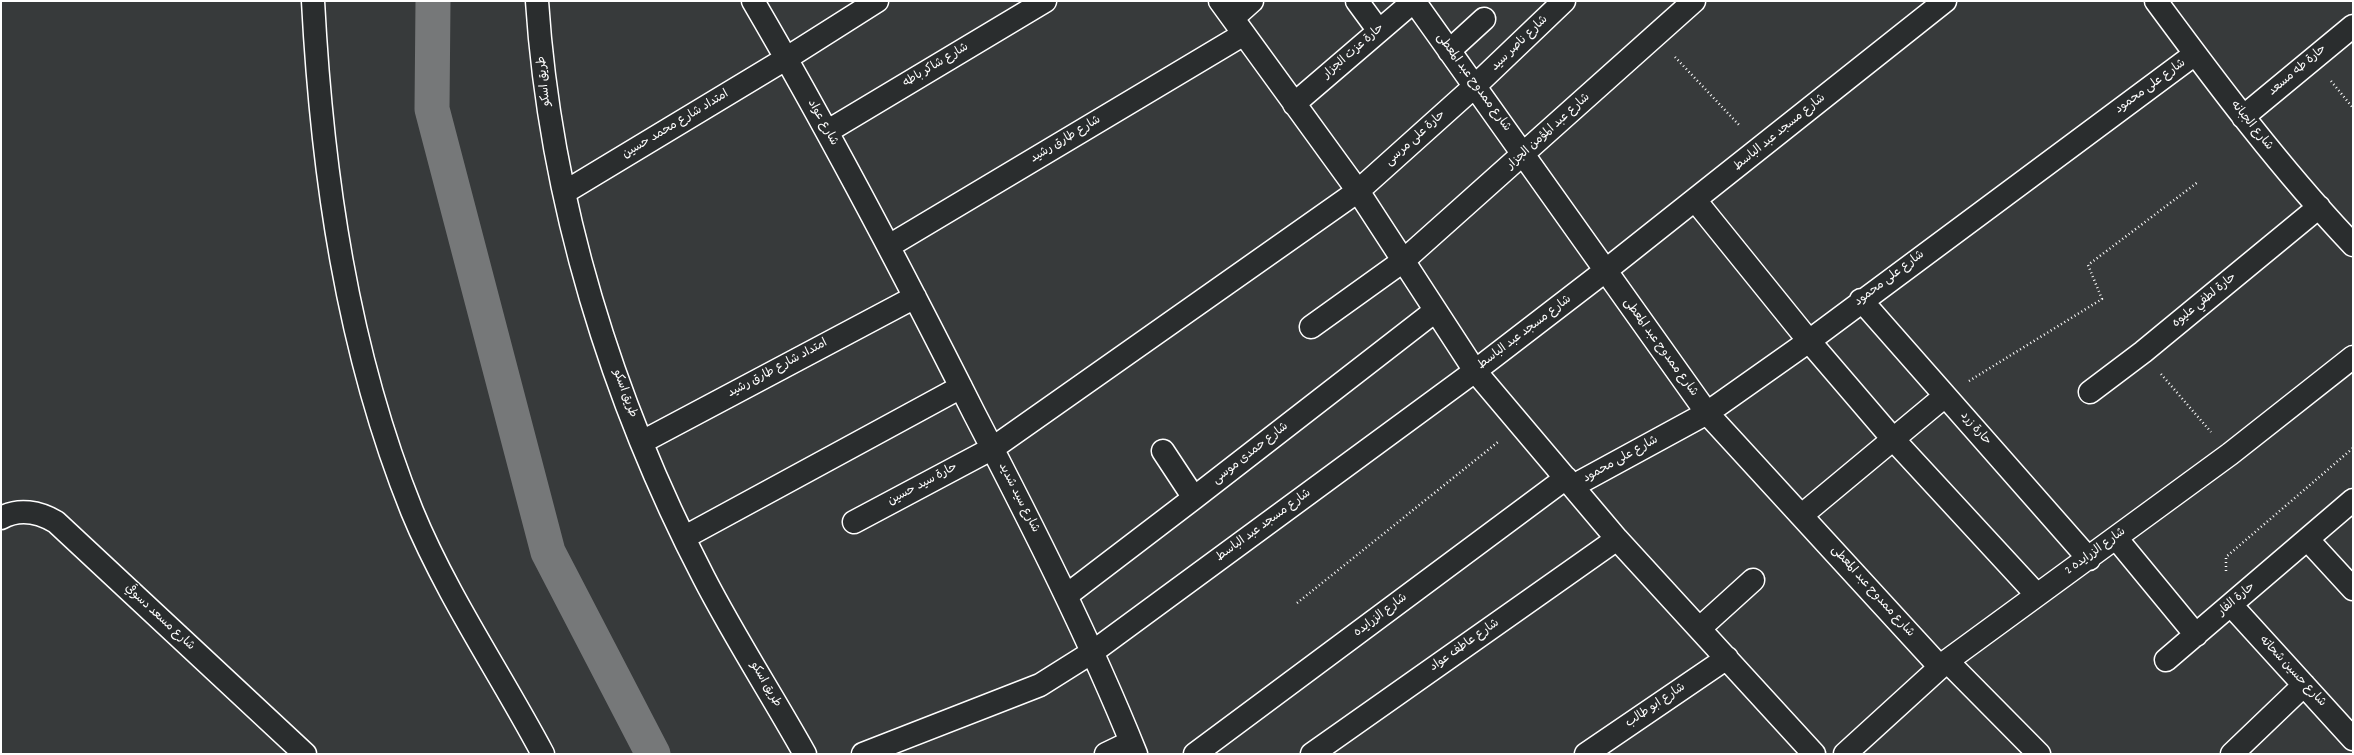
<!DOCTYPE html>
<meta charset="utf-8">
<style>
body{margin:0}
#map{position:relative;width:2354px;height:755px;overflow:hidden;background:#373a3b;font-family:Dekko,sans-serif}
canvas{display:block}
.frame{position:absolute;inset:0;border:2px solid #fff;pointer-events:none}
</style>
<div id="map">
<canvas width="2354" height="755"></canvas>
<div class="frame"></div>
</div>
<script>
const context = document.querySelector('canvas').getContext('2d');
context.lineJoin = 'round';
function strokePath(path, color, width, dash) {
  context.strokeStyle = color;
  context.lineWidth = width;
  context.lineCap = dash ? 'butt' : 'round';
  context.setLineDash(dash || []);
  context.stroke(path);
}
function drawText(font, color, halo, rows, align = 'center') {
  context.font = font + ' Dekko,"Playpen Sans Arabic",sans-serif';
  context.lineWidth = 3;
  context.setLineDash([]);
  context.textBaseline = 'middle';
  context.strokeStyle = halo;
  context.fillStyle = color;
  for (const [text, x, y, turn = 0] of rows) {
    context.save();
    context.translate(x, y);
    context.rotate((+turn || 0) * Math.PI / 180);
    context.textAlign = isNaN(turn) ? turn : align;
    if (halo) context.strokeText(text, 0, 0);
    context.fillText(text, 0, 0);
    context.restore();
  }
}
const canal = new Path2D(`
 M433,1l-1,108 116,443 105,202`);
const path = new Path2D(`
 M1675,57l65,69
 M2331,81l22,27
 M2161,374l50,58
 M1969,381l133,-82 -14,-34 110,-83
 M2226,571v-14l127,-109
 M1297,603l201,-161`);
const minor = new Path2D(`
 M537,1c13,200 75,400 167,577 31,60 68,117 101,176
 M753,1c79,135 151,273 221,412 58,112 115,224 162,341
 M1220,1l138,190 117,180 142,168 197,215
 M1357,1l22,30
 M1414,1l293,412 233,254
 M2156,1c62,84 125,168 197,244
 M1233,18l19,-17
 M1449,51l35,-32
 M1294,104l120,-103
 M2243,117l110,-91
 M828,131l217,-130
 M565,192l222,-134 90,-57
 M1695,200l114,141 84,98 144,156
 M889,246l355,-212
 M1861,300l228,259
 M1311,327l92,-66 291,-260
 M2090,392l53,-40 176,-145
 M642,442l273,-145
 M1163,451l31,47
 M1573,486l134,-73 102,-72 386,-287
 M1802,515l143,-119
 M1,518c18,-10 38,-6 55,4l249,232
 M854,522l139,-74 365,-257 117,-105 89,-85
 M685,537l276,-150
 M2116,538l80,97
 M2308,540l45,49
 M1067,595l127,-97 241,-187
 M2231,605l122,134
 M1700,628l53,-48
 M2166,660l187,-160
 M1947,661l92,93
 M863,754l177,-69 54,-34 381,-280 130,-100 340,-270
 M1106,754l25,-12
 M1195,754l371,-276
 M1312,754l305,-215
 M1586,754l141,-96
 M1845,754l102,-93 283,-207 123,-97
 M2232,754l72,-69`);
const tertiary = new Path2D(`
 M313,1c9,172 34,349 99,510 35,85 88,162 131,243`);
const streetNames = [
 ["شارع ناصر سيد",1520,44,-44],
 ["حارة عزت الجزار",1354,52,-41],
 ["شارع شاكر باطه",936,66,-31],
 ["حارة طه مسعد",2298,71,-40],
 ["طريق اسكو",545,81,-96],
 ["شارع ممدوح عبد المعطى",1473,83,54],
 ["شارع على محمود",2151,87,-36],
 ["شارع عواد",822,123,61],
 ["امتداد شارع محمد حسين",676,125,-31],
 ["شارع الجبانه",2251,126,51],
 ["شارع عبد المؤمن الجزار",1549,132,-42],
 ["شارع مسجد عبد الباسط",1780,133,-39],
 ["حارة على مرسى",1416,139,-42],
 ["شارع طارق رشيد",1066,140,-31],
 ["شارع على محمود",1890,279,-37],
 ["حارة لطفي عليوه",2205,301,-39],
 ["شارع مسجد عبد الباسط",1525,333,-37],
 ["شارع ممدوح عبد المعطى",1660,348,54],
 ["امتداد شارع طارق رشيد",778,369,-28],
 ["طريق اسكو",624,394,70],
 ["حارة زرد",1975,429,49],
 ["شارع حمدى موسى",1251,454,-38],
 ["شارع على محمود",1621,460,-29],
 ["حارة سيد حسين",923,485,-28],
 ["شارع سيد شديد",1018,498,63],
 ["شارع مسجد عبد الباسط",1264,526,-36],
 ["شارع الزرايده 2",2096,552,-36],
 ["شارع ممدوح عبد المعطى",1872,592,48],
 ["حارة الفار",2237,600,-40],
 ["شارع الزرايده",1381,616,-37],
 ["شارع مسعد دسوقي",159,618,43],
 ["شارع عاطف عواد",1465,646,-35],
 ["شارع حسين شحاته",2292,672,47],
 ["طريق اسكو",765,685,60],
 ["شارع ابو طالب",1656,706,-34]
];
strokePath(canal, '#767879', 35);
strokePath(minor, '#fff', 25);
strokePath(tertiary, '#fff', 25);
strokePath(path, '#fff', 2.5, [1, 3]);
strokePath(minor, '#2a2d2e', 22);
strokePath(tertiary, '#2a2d2e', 22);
drawText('12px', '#fff', '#2a2d2e', streetNames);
</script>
